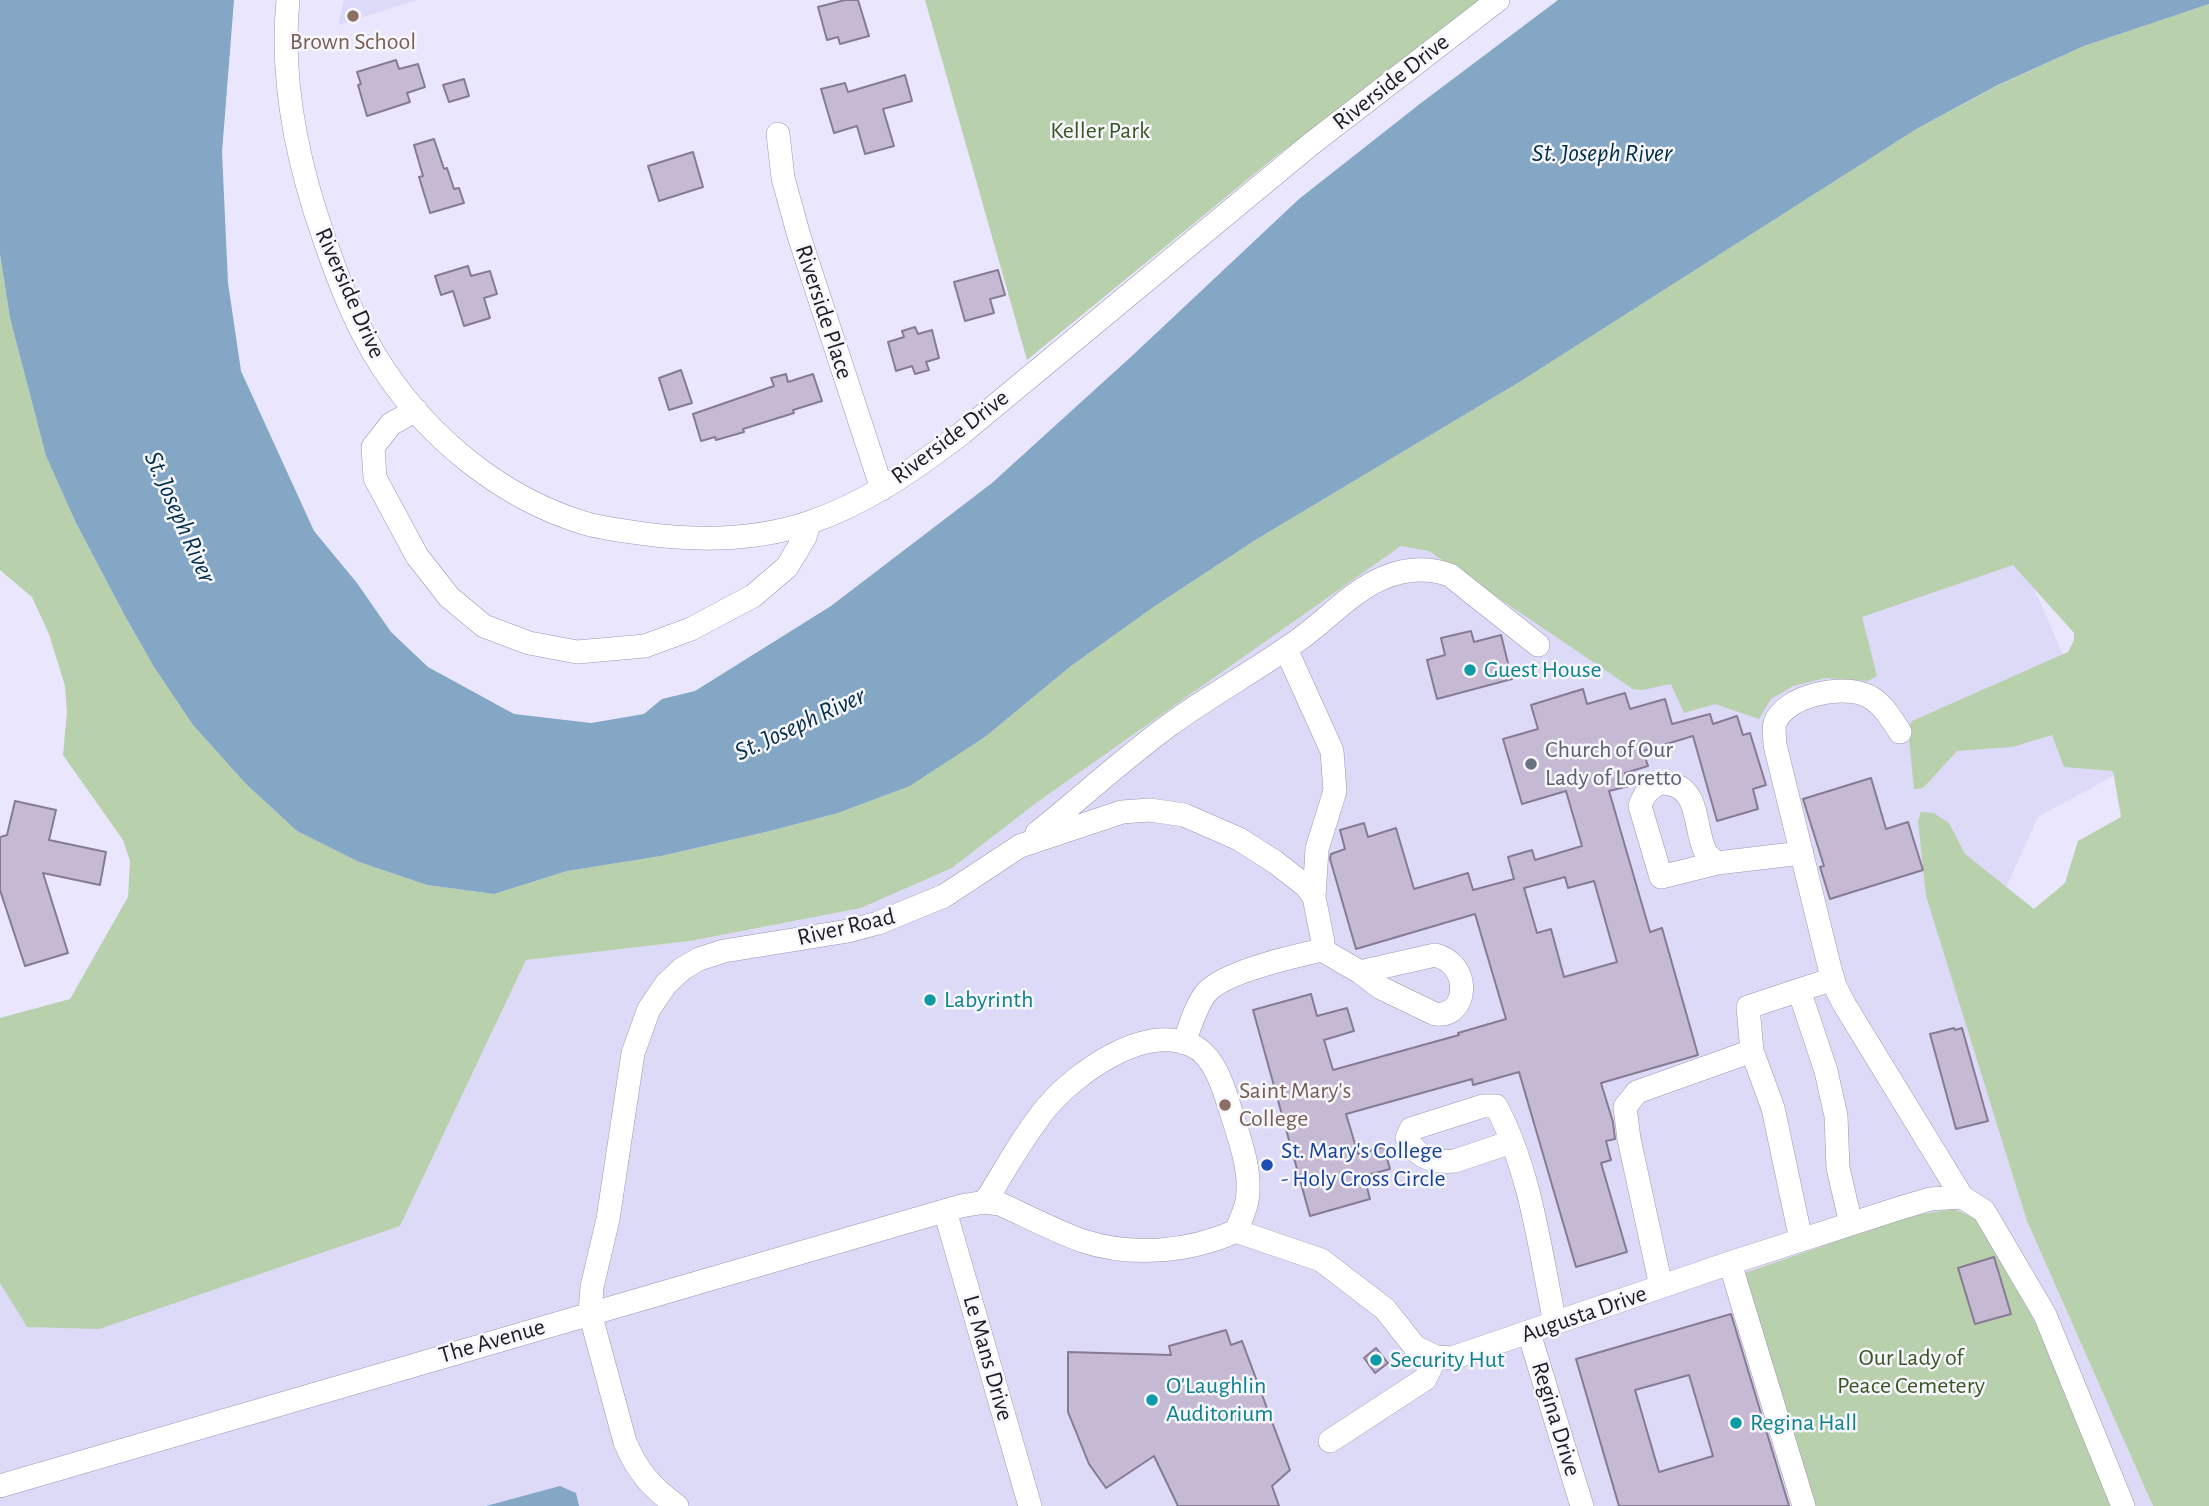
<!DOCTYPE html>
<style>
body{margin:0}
canvas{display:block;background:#e9e6fe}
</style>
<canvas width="2209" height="1506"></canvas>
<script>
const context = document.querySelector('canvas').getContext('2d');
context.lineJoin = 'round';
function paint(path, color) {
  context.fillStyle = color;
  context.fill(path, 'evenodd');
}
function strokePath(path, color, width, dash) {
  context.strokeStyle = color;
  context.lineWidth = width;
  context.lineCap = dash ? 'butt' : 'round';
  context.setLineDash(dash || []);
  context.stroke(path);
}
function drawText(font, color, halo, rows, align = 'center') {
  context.font = font + ' "Alegreya Sans",sans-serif';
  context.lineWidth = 5;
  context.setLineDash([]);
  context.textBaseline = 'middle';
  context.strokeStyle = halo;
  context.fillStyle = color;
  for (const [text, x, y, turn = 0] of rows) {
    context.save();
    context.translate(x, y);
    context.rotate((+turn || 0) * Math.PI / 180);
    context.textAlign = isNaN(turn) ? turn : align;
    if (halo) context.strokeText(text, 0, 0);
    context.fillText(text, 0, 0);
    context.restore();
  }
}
const built = new Path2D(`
 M344,0h73l-79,25z
 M1401,546l616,3 98,226 -77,42 -78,172 67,232 126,285h-2153v-223l27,44 373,-101 126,-266 164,-19 171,-33 91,-40 84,-65z`);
const green = new Path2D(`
 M925,0h556l-206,157 -248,203z
 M2209,4v1502h-56l-126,-285 -101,-325 -8,-75 3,-9 13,1 15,10 16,31 69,55 31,-26 13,-42 43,-24 -8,-46 -49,-4 -12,-32 -40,12 -55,4 -34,37 -9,1 -6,-62 4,-6 156,-69 6,-12v-7l-61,-68 -151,52 15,59 -9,5 -42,-3 -33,8 -22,13 -12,20 -44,-15 -31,9 -13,-29 -29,6 -9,-1 -204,-138 -28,-5 -365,257 -84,65 -91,40 -171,33 -164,19 -126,266 -301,103 -72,-2 -27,-44v-265l70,-19 58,-102 2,-36 -7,-21 -60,-85 4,-43 -2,-26 -16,-52 -17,-37 -32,-27v-316l10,64 36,138 30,67 49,93 29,51 39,58 53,59 51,47 62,31 68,23 67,9 73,-23 94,-15 109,-25 68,-18 72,-27 75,-49 86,-71 84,-60 102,-67 264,-158 397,-253 81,-43 85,-39z
 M1954,1209l25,11 67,122 69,164h-302l-71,-232 168,-58z`);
const water = new Path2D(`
 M0,0h234l-12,152 6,131 13,88 73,160 43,52 34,49 37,35 86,47 77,9 53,-9 18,-15 33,-8 136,-85 161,-123 141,-128 166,-156 122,-96 137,-103h651v4l-125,42 -86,39 -80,43 -397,253 -264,158 -102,67 -84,60 -86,71 -75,49 -72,27 -68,18 -109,25 -94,15 -73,23 -67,-9 -68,-23 -62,-31 -51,-47 -53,-59 -39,-58 -29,-51 -49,-93 -30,-67 -36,-138 -10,-64z
 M560,1486l16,7 3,13h-93z`);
const building = new Path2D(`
 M845,0h13l11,36 -29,8 -2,-7 -11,3 -9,-33z
 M396,60l3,9 19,-5 7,23 -18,6 3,9 -43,14 -9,-31 3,-1 -4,-12z
 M905,75l7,26 -29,8 11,37 -29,8 -8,-28 -23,7 -13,-44 24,-6 3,9z
 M464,79l5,17 -20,6 -6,-17z
 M434,139l10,30 3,-1 7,21 5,-1 5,15 -34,10 -11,-36 4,-1 -9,-31z
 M693,152l10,35 -44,14 -11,-35z
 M468,266l3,10 19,-5 7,23 -13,4 6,20 -26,8 -11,-35 -12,4 -6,-19z
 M998,270l7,25 -15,4 4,14 -29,8 -11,-39z
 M915,327l3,7 14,-4 7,28 -13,4 3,8 -14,4 -3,-8 -16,5 -8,-29 16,-5 -2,-6z
 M681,370l11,33 -23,7 -10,-32z
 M786,374l2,8 25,-8 9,27 -29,9 1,3 -51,16 1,3 -28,8 -1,-3 -14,4 -8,-27 81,-28 -3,-8z
 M1471,631l3,11 27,-7 11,44 -75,20 -10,-39 18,-5 -4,-17z
 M1583,689l4,15 38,-11 5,16 35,-10 7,25 38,-10 3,10 24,-8 6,19 7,-2 16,52 -13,4 5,20 -41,12 -24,-85 -50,15 5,15 -23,7 4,13 -20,5 41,141 12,-4 36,127 -97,28 12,39 2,17 -9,2 5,19 -10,3 26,89 -51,15 -57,-195 -46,13 -1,-6 -126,35 12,40 26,-7 6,22 -26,7 6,23 -60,17 -57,-206 58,-16 6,22 30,-8 7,23 -30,9 9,30 126,-35 -1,-2 48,-14 -31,-105 -119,35 -26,-90 1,-5 14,-5 -5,-19 24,-7 4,14 28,-9 18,61 54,-16 5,17 41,-11 -6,-22 24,-7 3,10 47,-14 -16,-55 -44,13 -19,-65 35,-10 -7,-24zM1565,877l3,11 26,-7 23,81 -53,15 -13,-48 -14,4 -13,-45z
 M1871,778l15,51 22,-7 15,48 -93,29 -10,-32 4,-1 -21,-67z
 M15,801l41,9 -7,30 57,12 -6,33 -57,-12 25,80 -43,13 -25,-76v-53l7,-2z
 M1954,1028l1,2 7,-2 26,93 -32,8 -26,-95z
 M1994,1257l17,57 -36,10 -17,-56z
 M1731,1314l58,192h-170l-43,-147zM1689,1375l24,81 -54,16 -24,-82z
 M1226,1330l5,15 11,-4 48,129 -18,16 7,20h-101l-24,-50 -48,32 -17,-24 -21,-52v-60l103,3 -2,-9z
 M1376,1348l12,15 -13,10 -11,-15z`);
const minor = new Path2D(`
 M288,0c-8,80 10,164 36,238 15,44 33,91 59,130 47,71 119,130 201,155 20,6 42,8 62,11 53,7 111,6 162,-11 57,-19 107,-54 154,-90l349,-289 187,-144
 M778,134l5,44 16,58 83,253
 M416,410l-25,14 -18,23 2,31 42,78 32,41 35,29 45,17 48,9 68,-6 46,-17 62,-33 34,-29 18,-30 4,-14
 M1286,649l46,102 3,40 -18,58 -3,48
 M1900,732c-10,-15 -19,-32 -37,-38 -24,-9 -78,2 -88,29 -2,6 0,16 0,22l54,220 6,21 9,18 118,193 22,14 61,104 78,191
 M1660,783c41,-1 33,42 45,68 2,5 8,8 12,12l-56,14 -21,-71c4,-12 9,-18 20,-23z
 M1037,833c44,-35 86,-74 131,-107 42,-31 87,-55 129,-85 29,-20 53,-49 86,-63 21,-9 44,-11 67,-3l88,70
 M1717,863l85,-10
 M1435,955c38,9 33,64 0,59l-54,-26 -21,-16z
 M1799,990l27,81 10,45 2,52 13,56
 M1184,1043c6,-16 11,-36 22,-50 17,-21 89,-37 116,-43l38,22
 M1752,1051l21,57 28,132
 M1511,1142l-56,19c-21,2 -38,-3 -48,-23l4,-9 72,-23h13c35,66 44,145 59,217
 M945,1211l85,295
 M1236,1231l85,29 64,49 30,38 21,10 16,1 278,-95 167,-54 33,-10 32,-2
 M1730,1263l74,243
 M1661,1286l-32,-147 -4,-32 12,-15 115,-41 -4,-44 85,-28
 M1529,1333l53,173
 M1330,1441l95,-62 11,-22
 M0,1486l961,-280 24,-4 15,2c27,12 55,27 83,37 49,16 107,11 153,-10 4,-9 9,-20 11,-30 5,-29 -7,-61 -16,-89 -7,-23 -16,-57 -40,-67 -48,-21 -115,28 -144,62 -24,29 -42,63 -62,95
 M677,1506c-25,-18 -40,-35 -52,-64l-35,-129 2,-26 16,-68 25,-166 16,-44 17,-25 16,-15 17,-10 25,-8 124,-20 30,-8 66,-27 76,-50 102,-34 28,-2 34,5 55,24 36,23 31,24 8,11 9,45 -1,8`);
const markers = [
 [353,16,7,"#8d6e63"],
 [1470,670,7,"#0f9aa8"],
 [1531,764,7,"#6b7280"],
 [930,1000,7,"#0f9aa8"],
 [1225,1105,7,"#8d6e63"],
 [1267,1165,7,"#1a4fb4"],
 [1376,1360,7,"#0f9aa8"],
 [1152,1400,7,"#0f9aa8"],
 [1736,1423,7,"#0f9aa8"]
];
const educationNames = [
 ["Brown School",353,42],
 ["Saint Mary's",1239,1091,"left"],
 ["College",1239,1119,"left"]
];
const streetNames = [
 ["Riverside Drive",1391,82,-38],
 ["Riverside Drive",350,293,66],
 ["Riverside Place",824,312,72],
 ["Riverside Drive",950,437,-37],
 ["River Road",846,927,-13],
 ["Augusta Drive",1584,1314,-19],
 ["The Avenue",492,1341,-16],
 ["Le Mans Drive",988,1358,74],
 ["Regina Drive",1556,1419,73]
];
const parkNames = [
 ["Keller Park",1100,131],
 ["Our Lady of",1911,1358],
 ["Peace Cemetery",1911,1386]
];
const cultureNames = [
 ["Guest House",1484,670],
 ["Labyrinth",944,1000],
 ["Security Hut",1390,1360],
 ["O'Laughlin",1166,1386],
 ["Auditorium",1166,1414],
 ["Regina Hall",1750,1423]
];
const worshipNames = [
 ["Church of Our",1545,750],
 ["Lady of Loretto",1545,778]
];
const transitNames = [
 ["St. Mary's College",1281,1151],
 ["- Holy Cross Circle",1281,1179]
];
const waterNames = [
 ["St. Joseph River",1602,153],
 ["St. Joseph River",180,517,66],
 ["St. Joseph River",800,724,-25]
];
paint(built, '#dddaf8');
paint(green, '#b8d0ab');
paint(water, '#83a7c4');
paint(building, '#c6b9d4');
strokePath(building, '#877b94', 2);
strokePath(minor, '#9a97b3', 24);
strokePath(minor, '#fff', 23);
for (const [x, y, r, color] of markers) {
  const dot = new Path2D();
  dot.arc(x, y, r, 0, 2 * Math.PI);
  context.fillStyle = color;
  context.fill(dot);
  strokePath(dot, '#f6f6fc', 2.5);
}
drawText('24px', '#785e54', '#f6f6fc', educationNames);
drawText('24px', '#1d1c26', '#f6f6fc', streetNames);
drawText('24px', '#375621', '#f6f6fc', parkNames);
drawText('24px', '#0d838f', '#f6f6fc', cultureNames, 'left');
drawText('24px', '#5b616d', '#f6f6fc', worshipNames, 'left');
drawText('24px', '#164399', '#f6f6fc', transitNames, 'left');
drawText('italic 26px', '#002e4b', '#f6f6fc', waterNames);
</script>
